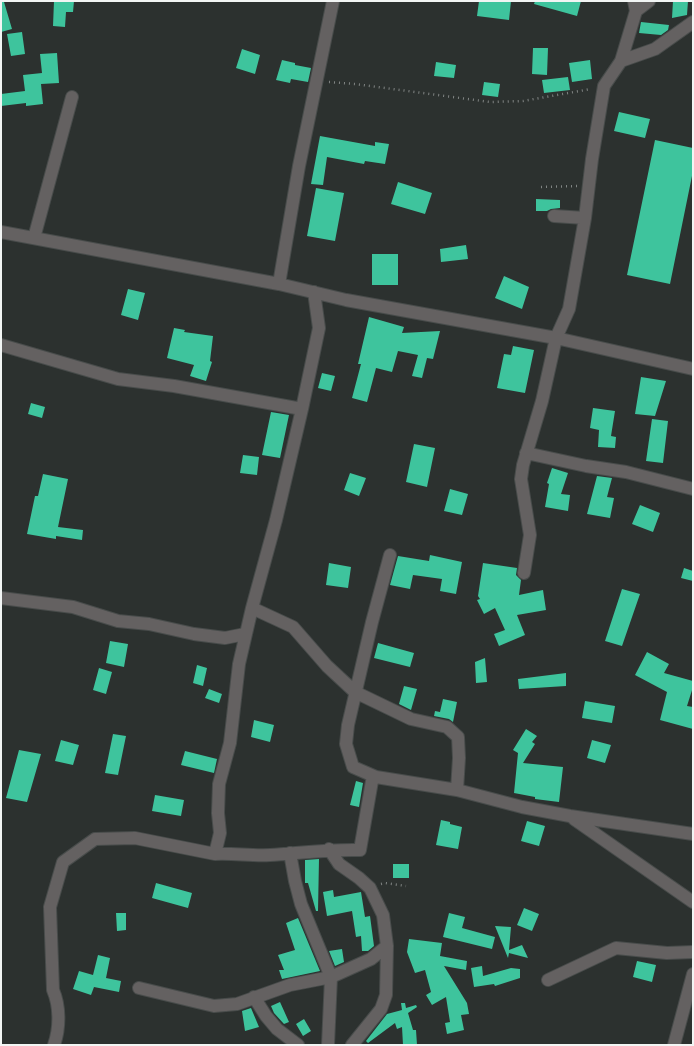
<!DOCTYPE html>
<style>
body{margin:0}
#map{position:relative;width:694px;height:1046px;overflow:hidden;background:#2c312f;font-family:"Open Sans",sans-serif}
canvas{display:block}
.frame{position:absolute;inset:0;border:2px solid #f2f5f4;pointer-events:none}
</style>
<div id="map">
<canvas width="694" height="1046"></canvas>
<div class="frame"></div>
</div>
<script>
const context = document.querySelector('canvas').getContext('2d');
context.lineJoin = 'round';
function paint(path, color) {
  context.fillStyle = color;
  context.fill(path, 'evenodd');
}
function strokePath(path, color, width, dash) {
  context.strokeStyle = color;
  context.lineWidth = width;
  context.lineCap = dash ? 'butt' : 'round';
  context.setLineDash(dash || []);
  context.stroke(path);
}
const building = new Path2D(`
 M54,1h20l-1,11h-7l-1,15 -12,-1z
 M479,1h32l-2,19 -32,-4z
 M535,1h46l-4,15 -43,-12z
 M673,1h15l-1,14 -15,3z
 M1,2h3l8,27 -11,3z
 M641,22l28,3 -1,5 -7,5 -22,-2z
 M22,32l3,22 -14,2 -4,-22z
 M533,48h15l-1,27 -15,-1z
 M242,49l18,6 -5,19 -19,-6z
 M57,53l2,30 -18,1 2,20 -17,2v-3l-25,3v-12l24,-3 -2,-16 19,-2 -2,-19z
 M282,60l13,3v2l16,3 -3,14 -17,-3 -1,4 -14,-3z
 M590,60l2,19 -20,3 -3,-19z
 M436,62l20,3 -2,13 -20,-2z
 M568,77l2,13 -26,3 -2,-13z
 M484,82l16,2 -2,13 -16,-2z
 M619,112l31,7 -5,19 -31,-7z
 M320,136l55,10v-4l14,2 -4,20 -20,-3 -1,3 -37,-7 -4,28 -12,-1z
 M655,140l38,8v23l-23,113 -43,-9z
 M398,182l34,11 -7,21 -34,-10z
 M316,188l28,5 -9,48 -28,-5z
 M536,199l24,1v8l-9,1 -4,2h-11z
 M466,245l2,14 -27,3 -1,-13z
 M372,254h26v31h-26z
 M504,276l25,11 -7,22 -27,-11z
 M128,289l17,4 -7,27 -17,-5z
 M369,317l35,10 -2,6 38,-2 -7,28 -6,-1 -5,20 -10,-2 6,-21 -20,-4 -6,21 -16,-4 -9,34 -15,-4 9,-34h-3z
 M174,328l11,2 -1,2 29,4 -3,25 2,1 -6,19 -16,-5 4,-11 -27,-7z
 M513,346l21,4 -9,43 -28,-5 7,-34 7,1z
 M322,373l13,3 -4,15 -13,-3z
 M641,377l25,4 -11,35 -20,-2z
 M31,403l14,4 -3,11 -14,-4z
 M593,408l22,3 -4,25 5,1 -1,11 -17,-1 1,-17 -9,-2z
 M271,412l18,3 -9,43 -18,-3z
 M652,419l16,2 -5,42 -17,-2z
 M414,444l21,4 -8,39 -21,-5z
 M243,455l16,2 -2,18 -17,-2z
 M552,468l16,5 -7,21 9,1 -2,16 -23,-4 4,-23 -2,-1z
 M350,473l16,5 -7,18 -15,-6z
 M43,474l25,5 -10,48 25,3 -1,10 -26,-4v3l-29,-5 8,-38h3z
 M597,476l15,2 -5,19 7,1 -4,20 -23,-4z
 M450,489l18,5 -6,21 -18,-4z
 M640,505l20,8 -7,19 -21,-8z
 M430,555l32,7 -6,32 -16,-3 2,-12 -29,-4 -3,14 -20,-4 8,-29 31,5z
 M329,563l22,4 -3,21 -22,-3z
 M483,563l34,5 -1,7 5,5 -2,15 24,-5 3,20 -29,5 8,20 -26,11 -5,-12 11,-4 -10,-22 -11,6 -7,-14 3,-1 -2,-3z
 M684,568l9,3v10l-12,-3z
 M622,589l18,5 -18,52 -17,-5z
 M110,641l18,3 -4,23 -18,-4z
 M378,643l36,10 -4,14 -36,-9z
 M647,652l22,12 -5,9 29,8v6l-6,19 6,1v22l-33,-9 7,-28 -32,-17z
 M485,658l2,24 -11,1 -1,-21z
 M197,665l10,3 -4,18 -10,-3z
 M99,668l13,4 -6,22 -13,-4z
 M566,673v13l-47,3 -1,-10z
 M404,686l13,3 -6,21 -12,-6z
 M209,689l13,5 -3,9 -14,-5z
 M443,699l14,3 -4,20 -4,-3 -15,-3 1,-5 5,1z
 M585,701l30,5 -3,17 -30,-5z
 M254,720l20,5 -4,17 -19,-5z
 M526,729l11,7 -5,6 3,2 -12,19 40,4 -4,35 -24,-3v-2l-21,-4 4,-40 -5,-3z
 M113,734l13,2 -8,39 -13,-2z
 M61,740l18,5 -6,20 -18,-4z
 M592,740l19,5 -6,18 -18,-5z
 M19,750l22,4 -14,48 -21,-4z
 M185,751l32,8 -3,14 -33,-8z
 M356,781l7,2 -4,24 -9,-2z
 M155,795l29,5 -3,16 -29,-5z
 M441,820l9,2v2l12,3 -4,22 -22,-4z
 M527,821l18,5 -6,20 -18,-5z
 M319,859l-1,52h-2l-8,-28h-3v-23z
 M393,864h16v14h-16z
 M156,883l36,10 -4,15 -36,-10z
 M333,890l1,7 27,-5 4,25 5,-1 4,30 -6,5h-6l-1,-15 -5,1 -4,-26 -25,5 -4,-24z
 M524,908l15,6 -7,17 -15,-6z
 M116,913h10v17l-9,1z
 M449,913l16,4 -3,11 33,9 -3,12 -49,-12z
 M298,918l22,53 -38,8 -3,-9h5l-6,-15 17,-5 -9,-27z
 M495,926l16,1 -2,23 13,-5 6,13 -19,-5 -1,5z
 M409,939l33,4 -2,13 27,5 -1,9 -22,-4 23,37 2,11 -8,1 3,15 -17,4 -2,-11 5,-1 -4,-25 -14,8 -6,-10 5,-3 -6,-22 -10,3 -8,-21z
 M342,949l2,13 -9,4 -6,-15z
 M98,955l12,3 -4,20 15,3 -2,11 -25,-5 -3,8 -18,-6 6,-18 14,4z
 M637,961l19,4 -4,17 -19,-5z
 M482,966l1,10 28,-8 9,1v9l-25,8 -1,-2 -20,3 -3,-19z
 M280,1002l9,20 -5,2 -10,-11 -3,-7z
 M401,1003h4l1,5 10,-3 1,2 -9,6 5,17h3l1,15h-14l-1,-18 -5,2 -2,-6 -27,20 -2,-2 21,-27 15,-4z
 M251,1008l8,19 -14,4 -3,-20z
 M304,1019l7,12 -8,5 -7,-12z`);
const path = new Path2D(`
 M329,82l26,2 135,18 33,-1 68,-12
 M541,187l37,-1
 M381,884l4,-1 21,3`);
const street = new Path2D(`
 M636,11l13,-10
 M621,61l15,-50 -2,-10
 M554,216l31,2
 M1,232l278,52 67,16 210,38 137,31
 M34,238l38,-141
 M279,284l20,-118 34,-165
 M1,345l117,34 56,7 128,23 -26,111 -24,88 41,19 34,39 28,26 56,27 36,8 11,10 1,21 -2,32
 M302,409l17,-81 -5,-36
 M526,453l60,13 40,6 67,17
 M524,573l6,-38 -9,-56 2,-14 19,-64 14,-63 13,-29 16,-91 7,-59 12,-73 17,-25 34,-12 38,-27
 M1,598l72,9 45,14 31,3 45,10 31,4 20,-4
 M376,777l-23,-10 -7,-23 2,-19 24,-103 18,-67
 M574,819l119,83
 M290,853l5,28 6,23 30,73 -3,68
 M215,854c18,-1 36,2 55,1 30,-2 59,-6 90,-5l12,-69 4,-4 81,13 65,17 48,9 123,18
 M548,980l68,-32 51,5 26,-1
 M139,988l75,18 23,-2 53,-19 41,-8 40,-18 16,-13 -4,-31 -13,-27 -11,-10 -20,-14 -10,-15
 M254,997l12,19 11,13 21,16
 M54,1045c6,-17 6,-39 -1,-55l-3,-83 13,-45 32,-23 40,-1 80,16 5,-21 -2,-20 1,-29 11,-41 9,-79 13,-56
 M352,1045l29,-36 5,-14 1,-49
 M674,1045l19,-71`);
paint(building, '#3ec49d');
strokePath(street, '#484c4b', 14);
strokePath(path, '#818584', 2.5, [1, 4]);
strokePath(street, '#646161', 12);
</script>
